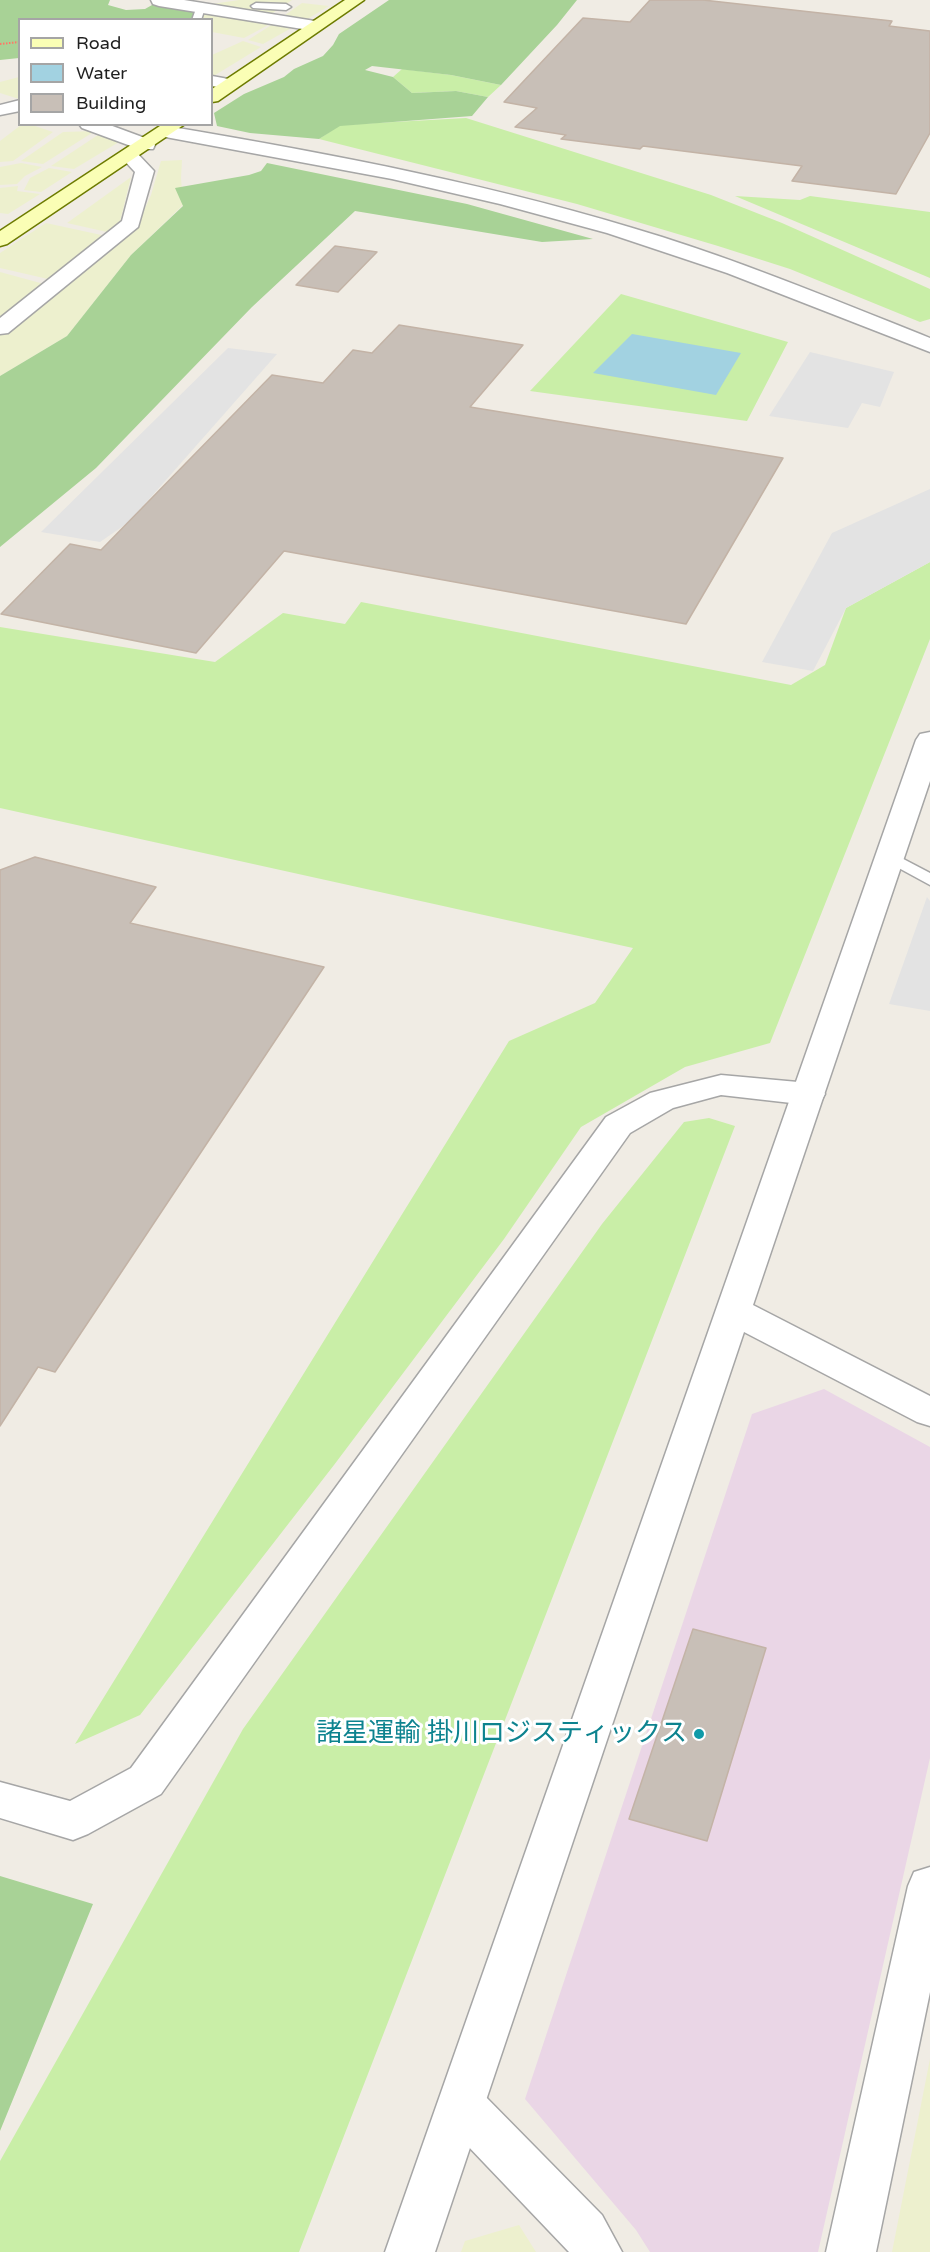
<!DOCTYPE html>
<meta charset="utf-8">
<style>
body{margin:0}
#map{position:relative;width:930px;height:2252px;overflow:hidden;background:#f0ece4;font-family:"Varela Round",sans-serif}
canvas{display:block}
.legend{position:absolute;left:18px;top:18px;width:195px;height:108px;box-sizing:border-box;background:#fff;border:2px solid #a5a5a5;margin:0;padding:8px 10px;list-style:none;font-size:18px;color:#1f1f1f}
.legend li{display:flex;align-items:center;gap:12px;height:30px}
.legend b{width:30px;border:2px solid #a5a5a5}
</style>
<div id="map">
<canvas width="930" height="2252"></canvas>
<ul class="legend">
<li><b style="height:8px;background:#fafeb5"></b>Road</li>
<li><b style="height:16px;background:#a2d2e1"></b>Water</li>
<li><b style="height:16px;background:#c8bfb7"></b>Building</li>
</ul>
</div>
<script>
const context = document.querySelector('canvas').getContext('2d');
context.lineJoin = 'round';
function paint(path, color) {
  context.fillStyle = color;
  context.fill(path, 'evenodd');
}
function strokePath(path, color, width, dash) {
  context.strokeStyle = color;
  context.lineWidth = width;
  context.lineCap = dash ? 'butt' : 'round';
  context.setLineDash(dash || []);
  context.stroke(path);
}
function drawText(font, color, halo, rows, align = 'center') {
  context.font = font + ' "Varela Round","Noto Sans JP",sans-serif';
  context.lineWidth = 6;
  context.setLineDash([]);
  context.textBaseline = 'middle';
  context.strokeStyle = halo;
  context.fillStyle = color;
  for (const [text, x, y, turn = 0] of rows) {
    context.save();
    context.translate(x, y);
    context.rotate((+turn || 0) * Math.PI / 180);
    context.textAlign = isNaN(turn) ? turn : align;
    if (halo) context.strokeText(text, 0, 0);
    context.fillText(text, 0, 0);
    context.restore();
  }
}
const industrial = new Path2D(`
 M824,1389l106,58v311l-112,494h-168l-14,-22 -111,-131 227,-685z`);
const farmland = new Path2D(`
 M239,0h53l-28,19 -65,-13z
 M302,3l27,3 -25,15 -23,-3z
 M202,10l70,13 -28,15 -32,-6v-12l-12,-1z
 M276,22l19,4 -32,18 -15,-4z
 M243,41l18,6 -49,30v-22z
 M19,77v22l-19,-6v-11z
 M21,125h11l21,7 -40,29 -13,1v-21z
 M95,131l-52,33 -22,-3 42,-29z
 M101,133l18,9 -45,27 -23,-3z
 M182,160l-1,18 2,27 -52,50 -64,81 -67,40v-43l139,-112 12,-26 10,-34z
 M21,163l21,4 -17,9 -8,8 -17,1v-18z
 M49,168l23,4 -31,20 -17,-2 6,-12z
 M131,177l-11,45 -13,10 -40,-9z
 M18,186l-1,5 23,3 -32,20 -8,-1v-25z
 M46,223l60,13 -58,43 -48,-11v-15z
 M0,272l44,12 -44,34z
 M930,2059v193h-38z
 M519,2225l17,27h-75l4,-11z`);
const grass = new Path2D(`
 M402,69l49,6 50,10 -13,12 -32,-6 -44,2 -19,-16z
 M466,118l245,77 71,28 148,66v30l-10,3 -130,-53 -72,-23 -141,-42 -258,-65 21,-14z
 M735,196l65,4 10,-4 120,16v66z
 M621,294l167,48 -41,79 -217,-30z
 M930,562v77l-160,404 -85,24 -104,60 -77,112 -170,226 -194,250 -65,29 434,-703 86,-38 38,-55 -633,-140v-181l215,35 68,-49 62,11 16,-22 430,83 34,-20 21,-57z
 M709,1118l26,8 -436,1126h-299v-91l243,-432 359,-505 82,-102z`);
const forest = new Path2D(`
 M0,0h110l-2,5 18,5 19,-1 14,-8 37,8 -5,10 -171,1 -1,38 -19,2z
 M389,0h188l-20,25 -56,60 -50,-10 -79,-9 -7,4 28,7 19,16 44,-2 32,6 -16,19 -132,10 -21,13 -69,-6 -33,-7 -3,-13 30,-19 40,-17 10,-8 29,-13 10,-11 6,-11z
 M267,163l200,41 126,35 -51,3 -187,-31 -103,96 -156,161 -96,79v-171l67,-40 64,-81 52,-49 -8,-18 74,-13 12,-4z
 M0,1876l93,28 -93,227z`);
const parking = new Path2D(`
 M228,348l49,6 -148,168 -29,20 -59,-10z
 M810,352l84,20 -14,35 -18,-4 -14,25 -79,-12z
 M930,489v73l-84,46 -33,63 -51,-9 70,-129z
 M927,897l3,4v110l-41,-7z`);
const water = new Path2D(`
 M632,334l109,19 -25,42 -123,-22z`);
const building = new Path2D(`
 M650,0h53l189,21 -3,5 41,5v102l-34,61 -104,-13 10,-15 -159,-20 -3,3 -79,-10 5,-4 -51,-8 22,-19 -33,-6 79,-84 47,4z
 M335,246l42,6 -39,40 -42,-7z
 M399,325l124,20 -53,62 313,51 -97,166 -402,-73 -88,102 -195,-39 69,-70 31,6 171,-175 51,8 30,-33 19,3z
 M35,857l121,30 -26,36 194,44 -269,405 -17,-5 -38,59v-556z
 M693,1629l73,19 -59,193 -78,-22z`);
const path = new Path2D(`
 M0,44l20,-2`);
const service = new Path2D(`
 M256,3l30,1 5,3 -5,3 -33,-2 -2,-2z
 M197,6l8,2 -4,12h-9z
 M890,852l40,21v12l-46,-25 -2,-3z`);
const minor = new Path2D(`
 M151,0h33l131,21 8,5 -8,5 -156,-25 -6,-2z
 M212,76l22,4 3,4 -3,4 -6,1 -16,-3z
 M20,100v11l-20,4v-10z
 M79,124h28l46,17 2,4 -2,4h-14l-57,-21z
 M129,150l7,2 18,19 -16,56 -130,106 -8,1v-16l122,-97 13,-49 -15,-16 2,-4z
 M721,1075l88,8 12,4 4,7 -4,7 -12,4 -88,-10 -48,13 -43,25 -469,661 -73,40 -15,6 -73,-22v-36l70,19 61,-33 475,-651 44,-24z
 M930,1867v125l-54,260h-50l82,-366 6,-14z
 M462,2084l17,6 123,125 20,37h-53l-124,-130 -7,-16 7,-16z`);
const tertiary = new Path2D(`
 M166,126c167,28 335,60 496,111 91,29 180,66 268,101v14l-203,-79 -120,-40 -107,-29 -108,-25 -232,-43 -3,-4 3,-4z
 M930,732v49l-177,524 177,91v30l-13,-4 -173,-90 -309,920h-50l531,-1512 4,-6z`);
const secondary = new Path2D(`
 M345,0h19l-146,101 -6,1v-13z
 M163,124h22l-178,120 -7,2v-15z`);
const markers = [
 [699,1734,6,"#0f9aa8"]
];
const nearCulturenames = [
 ["諸星運輸 掛川ロジスティックス",687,1734]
];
paint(industrial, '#ead6e6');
paint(farmland, '#edf0ce');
paint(grass, '#c9eea7');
paint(forest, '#a8d296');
paint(parking, '#e3e3e3');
paint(water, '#a2d2e1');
paint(building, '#c8bfb7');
strokePath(building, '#c3b3a6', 1.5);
strokePath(service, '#a6a6a6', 3);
strokePath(minor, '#a6a6a6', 3);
strokePath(tertiary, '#a6a6a6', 3);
strokePath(secondary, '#6d7b00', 3);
strokePath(path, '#f76', 2, [1.5, 1.5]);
paint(service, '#fff');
paint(minor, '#fff');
paint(tertiary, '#fff');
paint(secondary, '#fafeb5');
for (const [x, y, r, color] of markers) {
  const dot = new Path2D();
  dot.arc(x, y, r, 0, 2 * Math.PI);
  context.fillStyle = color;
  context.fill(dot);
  strokePath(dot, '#fff', 2);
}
drawText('26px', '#0d838f', '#fff', nearCulturenames, 'right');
</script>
